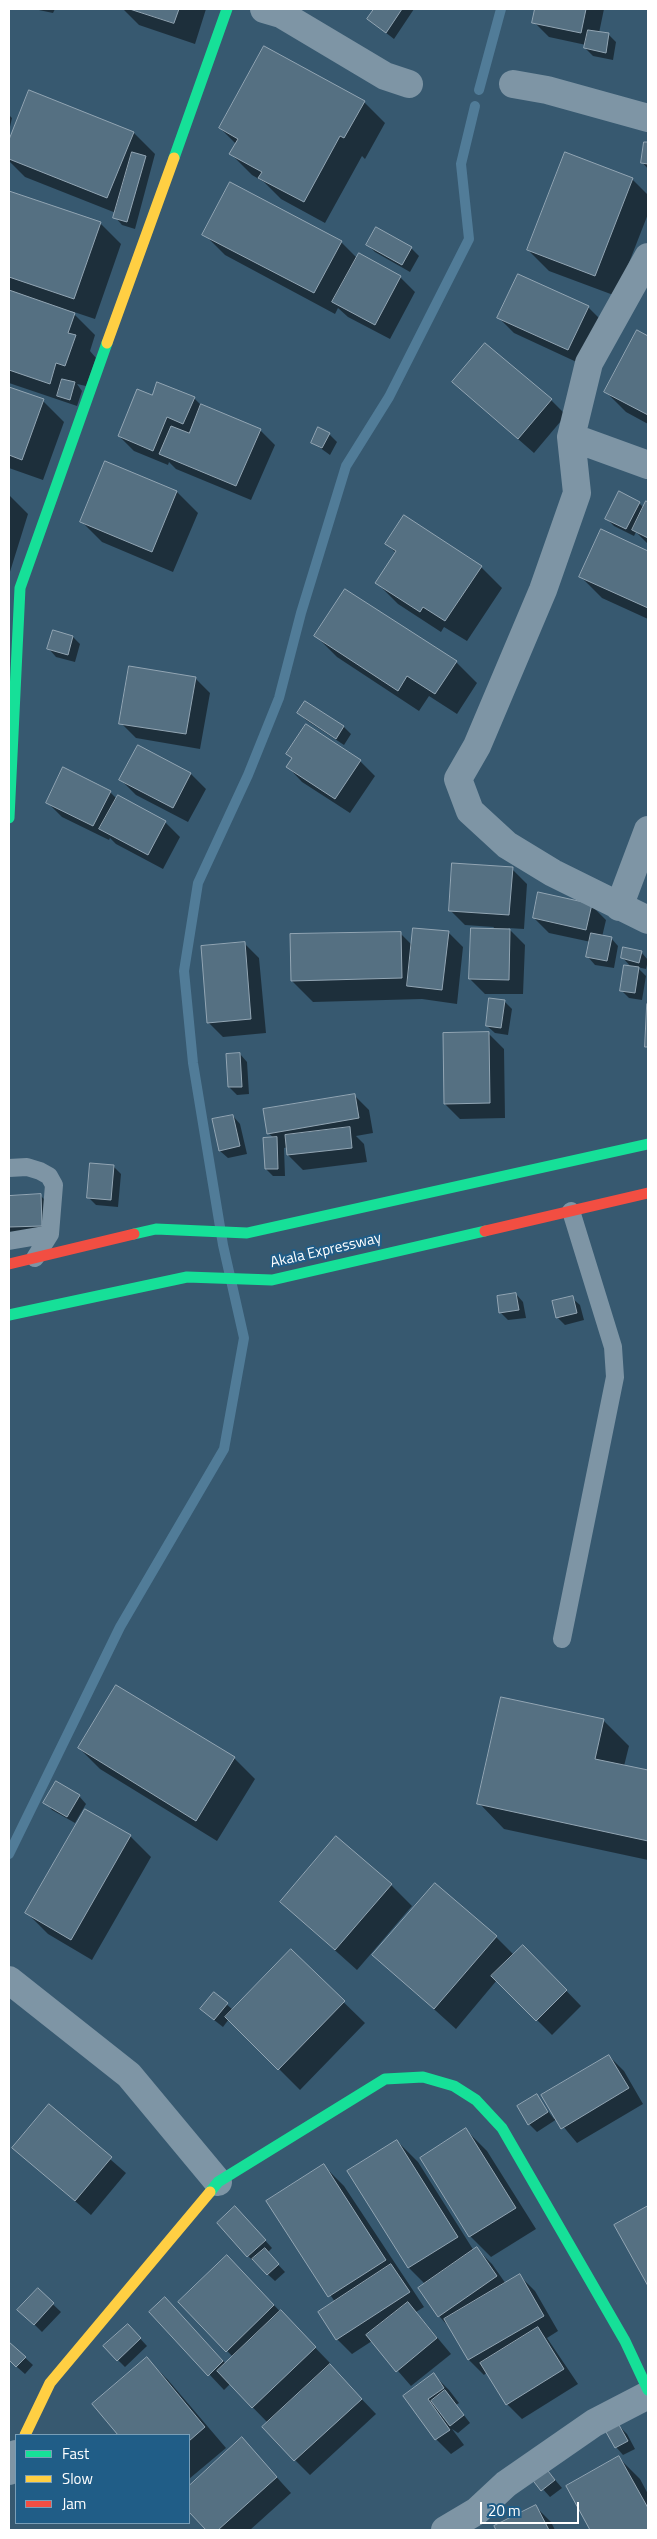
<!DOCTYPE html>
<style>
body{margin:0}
#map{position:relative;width:657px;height:2539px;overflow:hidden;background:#375970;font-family:"Titillium Web",sans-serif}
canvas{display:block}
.frame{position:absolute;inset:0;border:10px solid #fff;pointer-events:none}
.legend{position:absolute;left:15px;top:2434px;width:175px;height:90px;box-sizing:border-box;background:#205d87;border:1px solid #799eb7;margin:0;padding:6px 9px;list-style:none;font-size:15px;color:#fff}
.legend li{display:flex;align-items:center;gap:10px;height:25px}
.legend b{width:25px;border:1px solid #799eb7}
.scale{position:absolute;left:480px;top:2502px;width:99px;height:22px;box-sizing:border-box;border:2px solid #fff;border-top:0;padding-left:6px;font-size:15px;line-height:18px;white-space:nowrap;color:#fff;-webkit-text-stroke:4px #205d87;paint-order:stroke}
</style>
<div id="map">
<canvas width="657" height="2539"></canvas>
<div class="frame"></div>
<ul class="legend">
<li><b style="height:6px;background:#16e098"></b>Fast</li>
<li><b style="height:6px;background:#ffcf43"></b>Slow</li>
<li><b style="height:6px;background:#f24e42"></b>Jam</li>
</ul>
<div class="scale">20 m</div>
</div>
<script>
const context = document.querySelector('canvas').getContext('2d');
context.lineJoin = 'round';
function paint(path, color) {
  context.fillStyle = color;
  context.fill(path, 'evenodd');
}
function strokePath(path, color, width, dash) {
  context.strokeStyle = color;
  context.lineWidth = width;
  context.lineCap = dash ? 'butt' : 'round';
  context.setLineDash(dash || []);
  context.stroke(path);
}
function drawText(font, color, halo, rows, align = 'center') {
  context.font = font + ' "Titillium Web",sans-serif';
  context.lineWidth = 4;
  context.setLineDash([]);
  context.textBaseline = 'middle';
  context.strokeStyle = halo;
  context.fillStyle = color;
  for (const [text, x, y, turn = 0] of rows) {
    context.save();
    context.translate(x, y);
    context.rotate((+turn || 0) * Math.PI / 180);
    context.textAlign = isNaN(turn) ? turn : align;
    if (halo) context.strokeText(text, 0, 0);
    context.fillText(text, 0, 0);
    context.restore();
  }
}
const shadow = new Path2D(`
 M34,9h21l-2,4z
 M123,9h83l-11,35 -56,-19z
 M375,9h39l-20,30 -26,-20z
 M537,9h67l-5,24 10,2 7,7 -3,18 -20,-4 -8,-8 1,-3 -37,-8 -15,-15z
 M29,91l105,42 21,21 -20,75 -13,-4 -7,-8 1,-4 -91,-36 -16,-16v-18z
 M364,102l21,21 -20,36 -3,-3 -37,67 -44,-24 -17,-17 -12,-7 -21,-21 5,-10 -16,-16z
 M9,115l3,3 -3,13z
 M645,143l3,1v25l-6,-7z
 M632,179l16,16v19l-32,82 -67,-25 -21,-21z
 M10,192l90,31 21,21 -26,75 -24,-8 24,24 -5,16 6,7 -10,28 -9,-2 5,7 -5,15 -68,-23z
 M377,229l34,19 8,8 -9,16 -35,-20 -7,-7z
 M204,234l137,8 16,16 43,19 15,15 -25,47 -42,-22 -10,-9 -3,6 -110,-59z
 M588,307l15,15 -20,43 -69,-32 -15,-15z
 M637,331l11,6v87l-22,-12 -21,-21z
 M453,382l98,18 15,15 -32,38z
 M9,388l34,13 21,21 -21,58 -34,-12z
 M153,397l41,1 7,7 59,25 15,15 -24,55 -75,-31 -7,-7 -1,3 -34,-14 -15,-15z
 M329,434l8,8 -7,13 -18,-13z
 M106,463l71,29 21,21 -25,59 -71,-30 -21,-21z
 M9,495l19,19 -19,61z
 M639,503l5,5 4,-5v41l-12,-12 -2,4 -20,-10 -8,-8z
 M602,531l46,21v67l-46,-21 -21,-21z
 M387,544l94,23 21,21 -35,53 -23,-14 -3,5 -43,-28 -21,-21 19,-30z
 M54,631l19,6 7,7 -5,18 -19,-5 -7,-8z
 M316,636l140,26 21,21 -20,31 -28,-18 -10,15 -82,-54z
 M195,678l15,15 -10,56 -64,-11 -15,-15z
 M306,703l38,24 7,7 -7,11 -38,-25 -7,-7z
 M139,747l52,27 15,15 -18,33 -52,-27 -15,-15z
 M287,754l73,7 15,15 -25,37 -48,-31 -14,-15 5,-8z
 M110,792l7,7 48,23 15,15 -17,32 -47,-25 -6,-6 -1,2 -47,-23 -15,-15z
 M512,869l15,15 -3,45 -16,-1 17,17 -2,49h-38l-15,-15 24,-52 -29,-2 -15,-15z
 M591,905l15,15 -4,17 9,1 7,8 -4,22 -19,-3 -7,-8 3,-15 -42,-9 -15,-15z
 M448,932l15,15 -6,57 -35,-5 -109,3 -21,-21 108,-48 13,13z
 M244,943l15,15 7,75 -43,4 -15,-15z
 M641,952l7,8 -2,9 -9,-2 9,9 -4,24 -13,-2 -8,-8 11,-22 -10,-11z
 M504,1001l8,8 -4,26 -13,-2 -8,-7z
 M489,1034l15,15 1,69 -45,1 -15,-15z
 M240,1054l7,8 2,32 -12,1 -8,-8z
 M354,1095l15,15 4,23 -17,3 8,8 3,18 -64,8 -15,-15v-8l-4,1 1,28h-12l-7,-7 8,-31 -6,-5z
 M233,1116l7,8 7,30 -19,4 -8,-7z
 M113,1166l8,8 -3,33 -22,-2 -8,-8z
 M41,1196l15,15v29l-47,2v-45z
 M516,1294l7,8 3,16 -18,2 -7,-7z
 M572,1298l8,7 4,15 -19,5 -7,-7z
 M604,1721l25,25 -5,20 24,5v89l-144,-31 -25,-26z
 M79,1748l155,10 21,21 -38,62 -117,-72z
 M79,1796l7,8 -11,19 -23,-13 -7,-8z
 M130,1836l21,21 -59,103 -44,-26 -21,-21z
 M391,1885l21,21 -55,64 -76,-68z
 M496,1937l18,18 9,-9 58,60 -29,29 -55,-55 -41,49 -82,-74z
 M291,1951l74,72 -65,67 -71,-71 -6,8 -14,-11 5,-23 19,17z
 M609,2056l15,15 19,33 -66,39 -20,-24 -20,13 -8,-8 7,-29 18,24z
 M49,2106l77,67 -35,42 -77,-67z
 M466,2130l21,21 49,78 -45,28 -21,-21z
 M397,2141l21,21 56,89 3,-2 15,15 14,20 14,-8 15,15 23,40 -11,7 31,46 -56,35 -15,-15 -20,-32 -3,3 -15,-15 -20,-33 -10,-11 -19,-27 6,-4 -17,-17 -60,-97z
 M323,2165l21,21 80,121 -8,5 35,42 -40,32 -39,-45 -20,13 -15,-15 -17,-26 15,-11 -67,-100z
 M648,2207v76l-32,-58z
 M242,2215l30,33 -5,5 18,19 -10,9 -27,-25z
 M242,2272l88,91 -1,2 47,49 -66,61 -15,-15 -27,-37 -38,-39 -6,6 -73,-78 29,2 46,50 7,-7 -53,-55z
 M38,2290l23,22 -19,20 -15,-15z
 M135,2333l12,13 -22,21 -7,-7z
 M9,2343l24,22 -8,9 -16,-14z
 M147,2359l21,21 58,68 -37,31v-44h-69l-26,-31z
 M434,2375l15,15 10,13 -3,2 14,18 -12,10 -6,-4 12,16 -13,9 -15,-15 -31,-43z
 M619,2426l8,8 8,15 -12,6 -7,-8z
 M242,2439l49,54 -41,37h-43l-18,-20v-23z
 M619,2458l21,21 8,15v36h-56l-25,-43z
 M545,2468l17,20 -12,9 -17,-19z
 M536,2507l15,15 4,8h-58l-2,-3z`);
const stream = new Path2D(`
 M479,90l22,-81
 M9,1854l111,-227 104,-178 20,-111 -21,-93 -30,-182 -9,-92 14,-88 50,-108 31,-77 22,-85 45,-147 43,-69 80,-158 -8,-75 14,-58`);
const building = new Path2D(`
 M130,9h49l-5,14z
 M374,9h28l-16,24 -19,-14z
 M535,9h51l-5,24 -49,-10z
 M588,30l21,3 -3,20 -22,-5z
 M264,46l101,55 -21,37 -4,-2 -36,66 -46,-24 4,-6 -33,-18 9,-15 -19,-11z
 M29,90l105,42 -27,66 -98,-39v-19z
 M644,142h4v22l-7,-1z
 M132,152l14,4 -19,66 -14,-4z
 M565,152l68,26 -38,98 -68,-26z
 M230,182l112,59 -28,52 -112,-58z
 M9,191l92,31 -27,77 -65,-22z
 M376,227l36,20 -10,18 -36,-20z
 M359,253l42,23 -26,49 -43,-23z
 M518,274l71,32 -21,44 -71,-32z
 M9,290l66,23 -7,20 8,2 -11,31 -9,-3 -6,21 -41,-14z
 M637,330l11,6v79l-44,-23z
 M485,343l67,56 -34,40 -66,-57z
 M62,379l13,3 -5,18 -13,-4z
 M157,382l38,15 -12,27 -16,-7 -14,34 -35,-15 19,-47 15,6z
 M9,387l35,12 -22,61 -13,-5z
 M201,404l60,25 -25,57 -77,-32 12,-28 18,7z
 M318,427l12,6 -8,15 -11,-5z
 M105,461l72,30 -25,61 -72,-30z
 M619,491l21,11 -14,27 -21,-10z
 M646,501l2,1v36l-16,-8z
 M404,515l78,51 -37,55 -22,-14 -3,5 -45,-29 21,-32 -11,-7z
 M601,529l47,22v57l-69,-31z
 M345,589l112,72 -22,33 -28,-18 -9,15 -84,-55z
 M53,630l20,6 -5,19 -21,-6z
 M129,666l67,11 -10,57 -67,-10z
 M305,701l39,25 -8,13 -39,-26z
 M306,724l55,36 -26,39 -49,-32 6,-9 -6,-4z
 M138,745l53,28 -18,35 -54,-28z
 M63,767l48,24 -18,35 -47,-23z
 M118,795l48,26 -18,34 -49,-26z
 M452,863l61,4 -4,48 -60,-4z
 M538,892l54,12 -6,26 -53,-12z
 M413,928l36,3 -7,59 -35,-4z
 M471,928l39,1 -1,51 -40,-1z
 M401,932l1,46 -111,3 -1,-47z
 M591,933l21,4 -5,24 -21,-4z
 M245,942l6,77 -44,4 -6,-77z
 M623,947l19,4 -3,12 -18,-5z
 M624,965l15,2 -4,26 -15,-2z
 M489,998l16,2 -4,28 -15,-2z
 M647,1004l1,1v42h-3z
 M489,1032l1,71 -46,1 -1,-71z
 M240,1053l2,34h-14l-2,-33z
 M355,1094l4,24 -92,16 -4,-25z
 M233,1115l7,31 -21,5 -7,-32z
 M350,1127l2,21 -65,7 -2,-20z
 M277,1137l1,32h-13l-2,-31z
 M90,1163l24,2 -3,35 -24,-2z
 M41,1194l1,32 -33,1v-31z
 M516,1293l3,17 -20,3 -2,-17z
 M573,1296l4,17 -21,5 -4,-17z
 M116,1685l119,72 -39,64 -118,-73z
 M501,1697l103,22 -9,40 53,11v71l-171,-37z
 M56,1781l24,14 -13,22 -24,-14z
 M85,1809l46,26 -60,105 -46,-27z
 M336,1836l56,48 -57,66 -55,-48z
 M435,1883l62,53 -63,73 -62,-54z
 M523,1945l44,45 -31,31 -45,-45z
 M291,1949l54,52 -67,69 -53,-53z
 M214,1992l14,11 -14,17 -14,-11z
 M609,2055l20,33 -68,41 -20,-34z
 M537,2094l11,18 -20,13 -11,-19z
 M49,2104l63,53 -37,44 -63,-53z
 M466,2128l50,80 -47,29 -49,-79z
 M397,2140l61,97 -50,31 -61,-97z
 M324,2164l62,96 -58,37 -62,-96z
 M235,2206l31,34 -19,17 -30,-34z
 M648,2206v80l-34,-61z
 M477,2247l20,29 -59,41 -20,-29z
 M265,2248l14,16 -12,11 -15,-16z
 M227,2255l47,50 -48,47 -48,-50z
 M391,2264l19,28 -74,48 -18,-28z
 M520,2274l24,42 -76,44 -24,-41z
 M38,2288l16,15 -20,22 -17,-15z
 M165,2297l58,64 -15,15 -59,-64z
 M408,2302l29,36 -41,34 -30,-37z
 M281,2310l35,37 -64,61 -35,-37z
 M128,2324l13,14 -24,23 -14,-15z
 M538,2327l26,42 -58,36 -26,-42z
 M9,2342l17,15 -10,10 -7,-7z
 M147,2357l58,70 -16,14v-6h-71l-26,-31z
 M330,2364l32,35 -68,62 -32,-34z
 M434,2373l10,15 -16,11 22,31 -15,10 -32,-44z
 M445,2390l19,25 -14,11 -19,-25z
 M619,2425l9,16 -13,7 -9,-16z
 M242,2437l35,40 -59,53h-12l-17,-18v-26z
 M619,2456l29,52v22h-58l-24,-44z
 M545,2467l10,13 -14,11 -10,-13z
 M536,2505l13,25h-53l-2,-4z`);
const lane = new Path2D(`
 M9,1168l18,-1 13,4 9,5 5,9 -4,49 -15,24
 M9,1241l41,-7
 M562,1639l53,-262 -2,-30 -42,-136`);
const street = new Path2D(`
 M264,9l17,5 104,62 24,8
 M513,84l34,6 101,28
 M648,257l-59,106 -18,74 6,56 -34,97 -66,156 -19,33 12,32 37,34 46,28 95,47
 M571,437l77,28
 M619,907l29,-77
 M9,1980l120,95 89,107
 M9,2471l7,-17
 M445,2530l32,-19 29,-27 88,-61 54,-28`);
const fast = new Path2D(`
 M174,158l53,-149
 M9,818l11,-230 87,-245
 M134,1234l22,-5 91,4 401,-89
 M9,1315l178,-38 85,3 213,-49
 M210,2192l8,-10 167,-103 38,-2 31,9 22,14 26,28 123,213 23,49`);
const slow = new Path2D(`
 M107,343l67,-185
 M25,2435l25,-52 160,-191`);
const jam = new Path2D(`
 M485,1231l163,-38
 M9,1264l125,-30`);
const streetNames = [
 ["Akala Expressway",326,1251,-13]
];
paint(shadow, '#0007');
strokePath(stream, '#517c98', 10);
paint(building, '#557082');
strokePath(building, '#92a5b3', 1);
strokePath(lane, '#7e95a5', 18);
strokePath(street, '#7e95a5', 28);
strokePath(fast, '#16e098', 11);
strokePath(slow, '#ffcf43', 11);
strokePath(jam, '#f24e42', 11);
drawText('15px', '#fff', '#205d87', streetNames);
</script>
